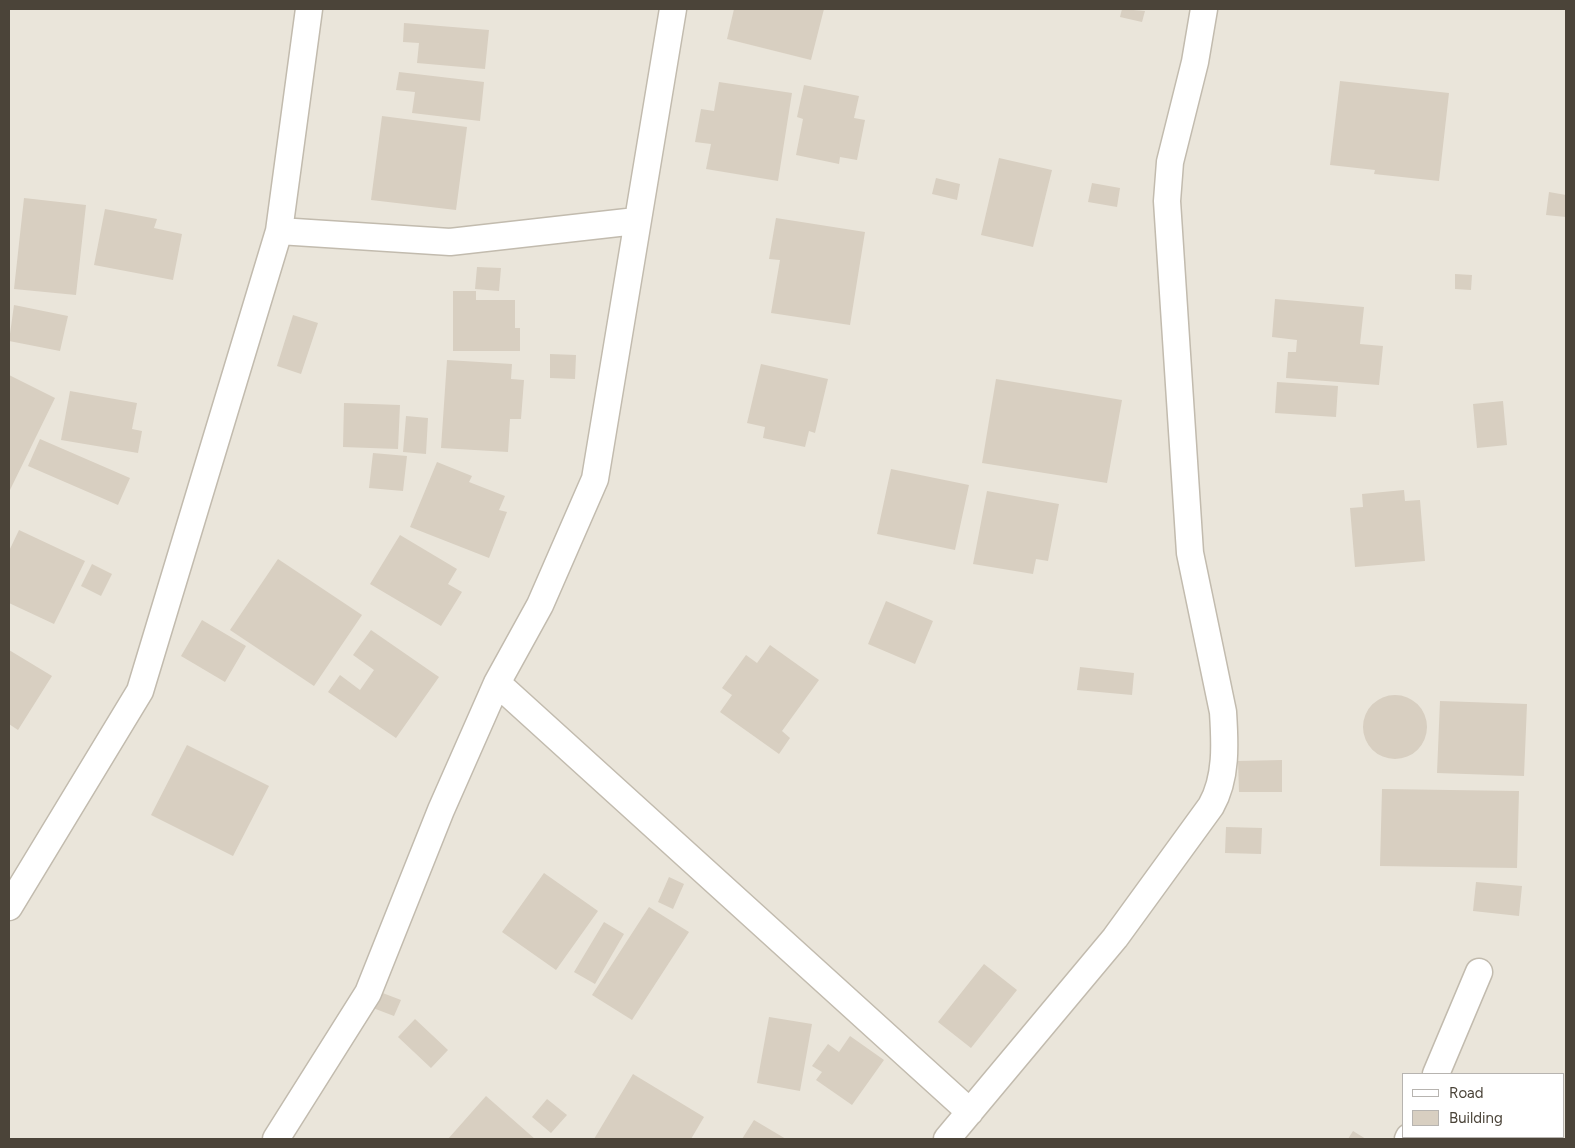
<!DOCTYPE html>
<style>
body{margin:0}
#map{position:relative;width:1575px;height:1148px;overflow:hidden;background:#f6f3ec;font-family:Figtree,sans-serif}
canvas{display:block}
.frame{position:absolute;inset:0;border:10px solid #4b4439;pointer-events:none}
.legend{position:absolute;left:1402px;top:1073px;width:162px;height:65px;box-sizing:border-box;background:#fff;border:1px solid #b7b4b0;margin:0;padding:6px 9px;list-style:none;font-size:15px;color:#4b4439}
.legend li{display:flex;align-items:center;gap:10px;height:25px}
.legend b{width:25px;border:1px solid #b7b4b0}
</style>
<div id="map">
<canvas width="1575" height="1148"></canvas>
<div class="frame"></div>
<ul class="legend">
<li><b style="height:6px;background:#fff"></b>Road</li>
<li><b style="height:14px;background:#d8cfc1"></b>Building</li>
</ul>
</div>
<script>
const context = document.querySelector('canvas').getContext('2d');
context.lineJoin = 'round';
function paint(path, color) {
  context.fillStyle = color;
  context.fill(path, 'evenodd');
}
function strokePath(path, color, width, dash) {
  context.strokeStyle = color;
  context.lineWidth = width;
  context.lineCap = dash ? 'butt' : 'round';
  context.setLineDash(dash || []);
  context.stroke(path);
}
const residential = new Path2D(`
 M9,9h1557v1130h-1557zM1404,1074h160v63h-160z`);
const building = new Path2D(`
 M734,9h90l-13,51 -84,-21z
 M1122,9l23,2 -3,11 -22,-5z
 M404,23l85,7 -4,39 -68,-6 2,-20 -16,-1z
 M399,72l85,10 -4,39 -68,-8 3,-21 -19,-2z
 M1340,81l109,12 -10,88 -65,-7 1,-4 -45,-5z
 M719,82l73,11 -14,88 -72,-12 5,-25 -16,-2 6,-33 13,2z
 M804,85l55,11 -5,22 11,2 -8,40 -17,-3 -1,7 -43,-9 7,-36 -6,-2z
 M382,116l85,11 -11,83 -85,-10z
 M999,158l53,12 -19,77 -52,-12z
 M936,178l24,6 -3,16 -25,-6z
 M1092,183l28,5 -3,19 -29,-5z
 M1549,192l17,3v22l-20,-2z
 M24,198l62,7 -10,90 -62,-6z
 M105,209l52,10 -3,9 28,6 -9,46 -79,-15z
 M776,218l89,14 -15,93 -79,-12 9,-53 -11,-1z
 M477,267l24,1 -2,23 -24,-2z
 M1455,274l17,1 -1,15 -16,-1z
 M453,291h23v9h39v28h5v23h-67z
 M1275,299l89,8 -4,37 23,2 -4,39 -93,-7 2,-26h8l1,-12 -25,-3z
 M14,305l54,11 -8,35 -51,-10z
 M293,315l25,8 -17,51 -24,-8z
 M550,354l26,1 -1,24 -25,-1z
 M447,360l65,4 -1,15 13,1 -3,39h-11l-2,33 -67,-4z
 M761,364l67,15 -13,54 -6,-2 -4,16 -42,-9 2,-11 -18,-4z
 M9,375l46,23 -46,94z
 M996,379l126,21 -15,83 -125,-20z
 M1277,382l61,4 -2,31 -61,-4z
 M70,391l67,12 -5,26 10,2 -4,22 -77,-13z
 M1503,401l4,44 -30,3 -4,-44z
 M344,403l56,2 -2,44 -55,-2z
 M406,416l22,2 -2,36 -23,-2z
 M40,439l90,39 -12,27 -90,-39z
 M373,453l34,3 -4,35 -34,-3z
 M437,462l35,14 -3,6 36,14 -6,14 8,2 -18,46 -79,-31z
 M891,469l78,16 -14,65 -78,-16z
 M1404,490l1,11 15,-1 5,61 -70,6 -5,-59 13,-1 -1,-13z
 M987,491l72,13 -11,57 -12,-2 -3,15 -60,-10z
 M19,530l66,31 -31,63 -45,-21v-52z
 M400,535l57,34 -9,15 14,8 -21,34 -71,-42z
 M278,559l84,56 -48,71 -84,-56z
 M92,564l20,10 -11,22 -20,-10z
 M886,601l47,20 -18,43 -47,-20z
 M202,620l44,26 -21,36 -44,-26z
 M371,630l68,47 -43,61 -68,-46 12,-17 20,15 14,-20 -21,-15z
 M770,645l49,35 -37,51 8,7 -11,16 -59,-42 12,-17 -10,-7 24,-33 11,8z
 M9,650l43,26 -34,54 -9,-6z
 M1080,667l54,6 -2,22 -55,-5z
 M1363 727a32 32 0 1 1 64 0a32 32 0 1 1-64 0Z
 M1440,701l87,3 -3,72 -87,-3z
 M187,745l82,41 -36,70 -82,-41z
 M1282,760v32h-43l-1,-31z
 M1382,789l137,2 -2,77 -137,-2z
 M1226,827l36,1 -1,26 -36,-1z
 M544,873l54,38 -42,59 -54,-38z
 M669,877l15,7 -11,25 -15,-7z
 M1476,882l46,4 -3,30 -46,-5z
 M649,907l40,25 -57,88 -40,-25z
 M604,922l20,12 -29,50 -21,-12z
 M984,964l33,26 -46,58 -33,-26z
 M380,992l21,8 -7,16 -21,-8z
 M769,1017l43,7 -12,67 -43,-8z
 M415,1019l33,31 -17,18 -33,-31z
 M850,1036l34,24 -32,45 -36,-25 6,-8 -10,-6 16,-22 11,8z
 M633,1074l71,43 -13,22h-97z
 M486,1096l49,43h-87z
 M547,1099l20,16 -16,18 -19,-16z
 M754,1120l32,19h-44z
 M1353,1131l13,8h-18z`);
const minor = new Path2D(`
 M279,231l171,11 186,-21
 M497,683l473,429
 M9,907l131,-216 139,-460 30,-222
 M1436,1074l43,-102
 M276,1139l92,-146 73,-183 56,-127 43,-78 55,-126 78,-470
 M947,1139l168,-201 96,-132c16,-28 14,-63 12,-94l-33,-159 -23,-352 3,-39 25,-100 9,-53
 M1408,1139l1,-2`);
paint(residential, '#eae5da');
paint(building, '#d8cfc1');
strokePath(minor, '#c2bbae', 29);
strokePath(minor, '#fff', 26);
</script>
